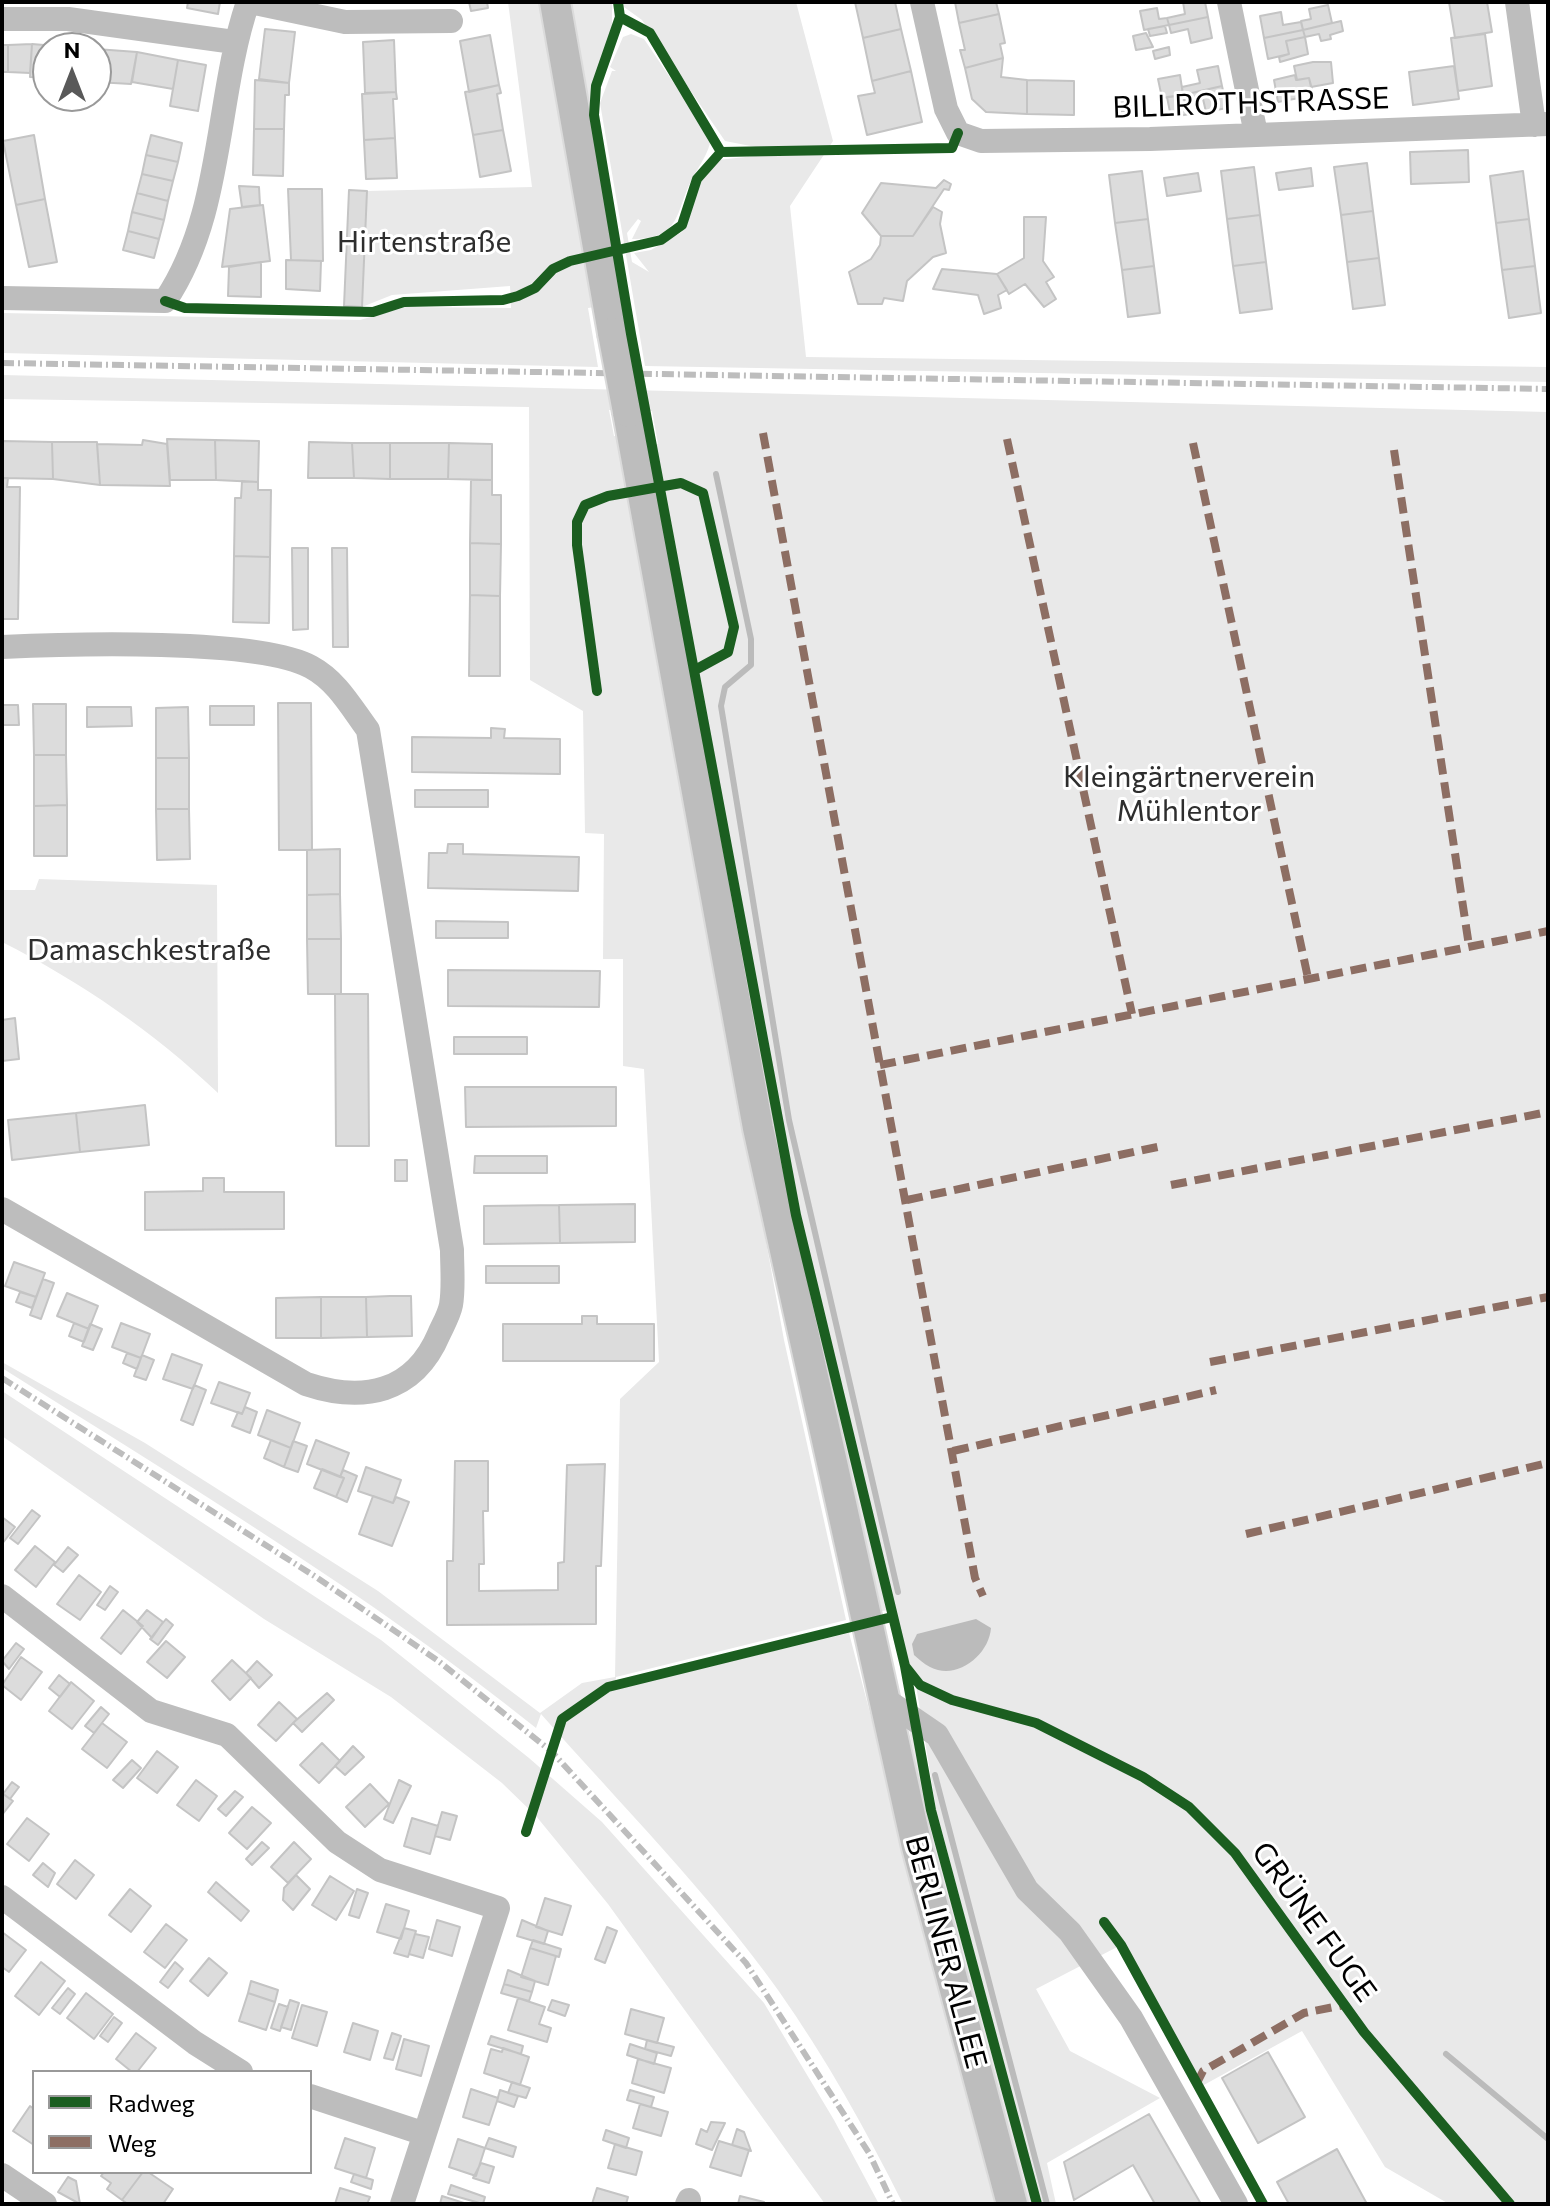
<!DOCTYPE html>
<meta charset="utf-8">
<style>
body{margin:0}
#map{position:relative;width:1550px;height:2206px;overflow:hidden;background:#fff;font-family:Commissioner,sans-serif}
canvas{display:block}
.frame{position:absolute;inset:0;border:4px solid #000;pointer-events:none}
.legend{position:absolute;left:32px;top:2070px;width:280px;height:104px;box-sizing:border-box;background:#fff;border:2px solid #999;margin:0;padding:10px 14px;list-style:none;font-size:24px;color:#000}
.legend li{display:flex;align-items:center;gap:16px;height:40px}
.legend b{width:40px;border:2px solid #999}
.north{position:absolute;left:32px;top:32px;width:80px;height:80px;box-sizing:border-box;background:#fff;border:2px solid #999;border-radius:50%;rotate:0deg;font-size:22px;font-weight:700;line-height:32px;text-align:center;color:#000}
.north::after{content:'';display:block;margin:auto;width:28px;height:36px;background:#595959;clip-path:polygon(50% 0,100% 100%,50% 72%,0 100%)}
</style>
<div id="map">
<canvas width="1550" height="2206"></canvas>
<div class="frame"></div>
<ul class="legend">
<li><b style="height:10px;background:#1b5e20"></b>Radweg</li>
<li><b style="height:10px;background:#8d6e63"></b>Weg</li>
</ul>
<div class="north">N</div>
</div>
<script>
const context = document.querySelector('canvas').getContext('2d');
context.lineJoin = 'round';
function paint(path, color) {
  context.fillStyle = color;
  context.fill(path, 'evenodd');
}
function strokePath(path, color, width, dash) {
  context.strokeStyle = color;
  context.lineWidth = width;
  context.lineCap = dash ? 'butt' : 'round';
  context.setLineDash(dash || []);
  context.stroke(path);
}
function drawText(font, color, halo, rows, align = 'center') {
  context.font = font + ' Commissioner,sans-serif';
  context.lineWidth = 6;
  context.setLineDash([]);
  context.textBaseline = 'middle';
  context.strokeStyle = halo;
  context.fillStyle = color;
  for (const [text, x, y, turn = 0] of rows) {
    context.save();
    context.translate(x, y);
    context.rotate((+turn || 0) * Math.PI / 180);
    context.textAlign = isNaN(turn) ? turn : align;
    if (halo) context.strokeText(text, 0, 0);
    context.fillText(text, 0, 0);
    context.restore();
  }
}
const green = new Path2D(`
 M508,2h32l55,305 -7,1 10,59 -596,-14v-40l358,7 46,-13 105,1 -1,-22 -118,9 -30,12 5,-116 165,-4z
 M567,2h45v24l-23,81 33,182h-3z
 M624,2h172l37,139 -43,65 16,151 742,10v15l-903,-16 -45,-263 12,-32h4l-6,-4 13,-30 8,-3 13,5 67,99c-2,15 -12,28 -19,41 -17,33 -10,60 -60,60l9,-18 -3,-2 -11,14 5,29 17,10 -15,-19 17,-3 31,-18 19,-52 16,-20 48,-5 -4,-7 -36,-7 -83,-121 -18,-13z
 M2,375l1546,37v1792h-99l-64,-37 -83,-136 -100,55 -81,-141 -85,44 34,62 90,47 -113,65 9,41h-15l-105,-395 -22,-136 -10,-12 -9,-52 -13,2 -92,-393 -140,-772 8,-2 -6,-33 -43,-1 5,26h5l165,904 62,280 -230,57 -1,12 234,-56 150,571h-96c-37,-74 -77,-146 -125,-214 -71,-99 -157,-185 -237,-276l-5,14c-168,-135 -352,-245 -534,-360v-6l143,81 233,148 162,122 42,-30 33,-6 5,-278 39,-37 -15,-293 -21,-3v-107h-20l1,-125 -19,-1 -2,-122 -53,-31 -1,-273 -527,-8z
 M39,879l178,6 1,208c-64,-61 -137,-111 -216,-151v-52h33z
 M2,1391l379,249 148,118 73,64 162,181 70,117 45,84h-54l-217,-300 -72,-88 -34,-33 -111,-86 -127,-78 -262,-183z
 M909,1730l4,1 15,80 105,393h-5l-97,-362z`);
const water = new Path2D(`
 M976,1619l15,9c-2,27 -34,53 -61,39 -6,-3 -11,-8 -16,-12l-2,-11 5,-10z`);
const stream = new Path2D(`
 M716,474l35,165v26l-26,22 -4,19 68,414 109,472
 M935,1775l112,429
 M1446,2054l102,85`);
const building = new Path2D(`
 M188,2h32l-2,12 -31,-6z
 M469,2h18l1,6 -17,3z
 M855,2h40l6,27 -38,9z
 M955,2h41l3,12 -40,9z
 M1183,2h22l3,15 -39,8 -2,-7 18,-4z
 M1449,2h38l5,30 -37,6z
 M1328,5l4,18 -29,7 -2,-9 10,-2 -2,-10z
 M1157,8l2,11 8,-1 2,7 -25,5 -4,-19z
 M1281,12l2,13 18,-3 2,8 -39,8 -4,-22z
 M999,14l6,29 -5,1 3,14 -38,10 -5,-18h5l-6,-27z
 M1208,17l4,21 -21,5 -3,-14 -17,4 -2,-8z
 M1341,21l2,10 -13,4 1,4 -10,2 -2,-7 -14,3 -2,-7z
 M1165,26l2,7 -17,3 -2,-7z
 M265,29l30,3 -6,51 -30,-4z
 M901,29l10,42 -39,10 -9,-43z
 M1303,30l2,7 -19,4 3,13 -21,5 -4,-21z
 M1146,33l7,14 -17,3 -3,-14z
 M1485,34l7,52 -34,5 -7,-53z
 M490,35l9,50 -30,7 -9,-51z
 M1305,37l3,17 -28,8 -1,-5 10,-3 -3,-13z
 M394,40l2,52 -31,1 -2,-51z
 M32,44l-2,29 -22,-1v-27z
 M32,44l48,4h-32v30l-18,-1z
 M2,45h6v27h-6z
 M1169,47l1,8 -15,4 -2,-8z
 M96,49l41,3 -6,32 -35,-2z
 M137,52l41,8 -5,29 -41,-7z
 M1003,58l-2,19 26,3v34l-41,-2 -14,-13 -7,-31z
 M178,60l28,5 -8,46 -28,-5z
 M1313,62h18l2,21 -22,4 -2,-9 -12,2 -3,-14z
 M1218,66l4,20 -39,9 -1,-8 18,-4 -3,-13z
 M1454,66l5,33 -46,6 -4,-33z
 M911,71l11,51 -55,13 -9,-39 17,-3 -3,-12z
 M1180,75l3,20 -21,3 -4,-19z
 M1295,75l1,5 13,-2 3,11 -14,3 1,6 -21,4 -4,-22z
 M255,80l34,3v12h-4l-1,34h-30z
 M1027,80l47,1v34l-47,-1z
 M499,85l2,8 -4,1 6,36 -30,5 -8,-43z
 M1222,86l5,22 -21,4 -3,-13 -18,4 -2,-8z
 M396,92l1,7h-4l2,39 -31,2 -2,-46z
 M1183,95l7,19 -19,3 -4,-20z
 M1133,101l1,9 -18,2 -1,-9z
 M254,129h30l-1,47 -30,-1z
 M503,130l8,41 -31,6 -7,-42z
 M34,135l11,64 -29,6 -13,-64z
 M151,135l31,8 -4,19 -32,-7z
 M395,138l2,40 -31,1 -2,-39z
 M1468,150l1,32 -58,2 -1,-32z
 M146,155l32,7 -5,19 -31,-7z
 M1367,163l6,48 -32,4 -7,-48z
 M1254,167l6,48 -33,4 -6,-48z
 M1311,168l2,18 -34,4 -3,-17z
 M1142,171l6,48 -33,4 -6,-48z
 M1523,171l6,48 -33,4 -6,-47z
 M1198,173l3,18 -34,5 -3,-18z
 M142,174l31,7 -5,20 -31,-8z
 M944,180l7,4 -2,6 -5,-1 -31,47h-32l-19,-23 19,-30 55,5z
 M239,186l20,1 1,18 -18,2z
 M288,189h34l1,72 -32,-1z
 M349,190l18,1 -5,116 -18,-1z
 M137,193l31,8 -4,19 -32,-8z
 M45,199l12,63 -28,5 -13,-62z
 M263,205l7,56 -48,6 8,-58z
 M933,207l9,5 -2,12 6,29 -13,4 -26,24 -4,20 -19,-3 -2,6h-24l-9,-32 22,-13 9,-14 1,-9h32z
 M1373,211l6,47 -32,4 -6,-47z
 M132,212l32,8 -5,19 -31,-8z
 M1260,215l6,47 -33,4 -6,-47z
 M1024,217h22l-3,44 11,16 -8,5 10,17 -12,8 -19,-23 -16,10 -12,-20 27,-16z
 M1148,219l6,47 -32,4 -7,-47z
 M1529,219l6,47 -33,4 -6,-47z
 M128,231l31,8 -5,19 -31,-8z
 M1379,258l6,47 -32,4 -6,-47z
 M286,260l35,1 -1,30 -34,-2z
 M261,262v35l-33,-1 1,-29z
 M1266,262l6,47 -32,4 -7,-47z
 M1154,266l6,47 -32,4 -6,-47z
 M1535,266l6,47 -32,5 -7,-48z
 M942,269l55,5 10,16 -9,5 3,13 -17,6 -6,-19 -45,-6z
 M167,439l48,1 1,40h-46z
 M143,440l24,4 3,42 -70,-1 -3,-41 45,1z
 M215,440l44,1 -1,41 -42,-2z
 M2,441l50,1 1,37 -51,-1z
 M52,442h45l3,43 -47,-6z
 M309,442l43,1 2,35h-46z
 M352,443h38v36l-36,-1z
 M390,443h59l-1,36h-58z
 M449,443l43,1v36l-44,-1z
 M2,478h6l-1,9h13l-2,132h-16z
 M471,480h21v15h9v49l-31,-1z
 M242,481l16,1v8h13l-1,67 -36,-1 1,-58h6z
 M470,543l31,1 -1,52 -30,-1z
 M292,548h16v81l-15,1z
 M332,548h15l1,99h-15z
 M234,556l36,1 -1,66 -36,-1z
 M470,595l30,1v80h-31z
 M278,703h33l1,147h-33z
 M33,704h33v51h-32z
 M2,705h16l1,20h-17z
 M210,706h44v19h-44z
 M87,707h44l1,19 -45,1z
 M188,707l1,51h-33v-50z
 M491,728l14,1 -1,9 56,1v35l-148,-2v-35l79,1z
 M34,755h32l1,50 -33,1z
 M156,758h33v51h-33z
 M415,790h73v17h-73z
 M67,805v51h-33v-50z
 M156,809h33l1,50 -33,1z
 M448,844h15v10l116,3 -1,34 -150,-3 1,-35h18z
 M340,849v45l-33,1v-45z
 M340,894l1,45h-34v-44z
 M436,921l72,1v16h-72z
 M307,939h34v55h-33z
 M448,970l152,1 -1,36 -151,-1z
 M335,994h33l1,152h-33z
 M15,1018l4,41 -17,2v-41z
 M454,1037h73v17h-73z
 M465,1087h151v39l-150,1z
 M145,1105l4,40 -69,7 -4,-39z
 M76,1113l4,39 -68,8 -4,-40z
 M475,1156h72v17h-73z
 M395,1160h12v21h-12z
 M203,1178h21v14h60v37l-139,1v-38l58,-1z
 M635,1204v38l-75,1 -1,-38z
 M559,1205l1,38 -76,1v-38z
 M14,1262l31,11 -9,24 -31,-11z
 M486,1266h73v17h-73z
 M43,1279l11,4 -13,36 -11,-4z
 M20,1292l16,5 -4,11 -16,-6z
 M67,1293l31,13 -9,23 -32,-13z
 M390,1296h21l1,40 -45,1 -1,-40z
 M321,1297h45l1,40 -46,1z
 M321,1297v41h-45v-40z
 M582,1316h15v8h57v37h-151v-37h79z
 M74,1323l15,6 -5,13 -15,-6z
 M121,1323l29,11 -9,24 -29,-11z
 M90,1324l12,5 -9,21 -11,-4z
 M127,1353l14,5 -4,11 -14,-6z
 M172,1354l30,11 -9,24 -30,-10z
 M142,1355l12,5 -8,20 -12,-4z
 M219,1382l31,11 -8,21 -31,-11z
 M194,1385l12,5 -13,35 -12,-5z
 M245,1407l12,5 -7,21 -18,-7 6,-14 4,2z
 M267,1410l33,13 -9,25 -33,-13z
 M271,1440l20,8 -7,19 -20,-9z
 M316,1440l33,13 -9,24 -33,-13z
 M293,1441l14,5 -9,26 -14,-5z
 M455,1461h33v50h-5l1,53h-5v27l79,-1v-27l6,-1 3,-97 38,-1 -4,102h-5v58l-149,1v-64h6z
 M366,1467l35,13 -8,23 -35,-12z
 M322,1469l22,9 -8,19 -22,-9z
 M343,1470l14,6 -10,26 -11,-5 8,-19 -4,-1z
 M373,1496l20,7 3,-6 13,5 -17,44 -33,-12z
 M32,1510l8,6 -22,28 -8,-6z
 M2,1517l13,10 -13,17z
 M35,1546l20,16 -19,25 -21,-17z
 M68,1547l10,8 -15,17 -9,-7z
 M79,1575l22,17 -21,28 -23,-16z
 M110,1586l8,6 -13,18 -8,-5z
 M123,1610l20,16 -22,28 -20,-16z
 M147,1610l16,12 -11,16 -15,-16z
 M166,1619l7,6 -15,20 -8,-6z
 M166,1641l19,16 -18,21 -20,-16z
 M16,1643l8,6 -15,20 -7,-8z
 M21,1657l21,15 -21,28 -19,-15z
 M232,1660l19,18 -21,22 -18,-19z
 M257,1661l15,14 -13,13 -13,-15z
 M59,1675l11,9 -10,13 -11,-9z
 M71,1682l23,19 -22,28 -23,-18z
 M327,1693l7,7 -32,32 -9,-9z
 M279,1702l18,17 -21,22 -18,-16z
 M101,1707l8,7 -15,19 -9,-7z
 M102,1723l25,19 -20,26 -25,-19z
 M322,1743l18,18 -21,22 -19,-18z
 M353,1746l11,11 -19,18 -10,-9z
 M157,1751l21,16 -21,26 -20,-15z
 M132,1760l9,8 -18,20 -10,-8z
 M196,1780l21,16 -18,25 -22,-16z
 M399,1780l12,6 -18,37 -9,-4z
 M12,1782l7,5 -9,12 -7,-5z
 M370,1784l19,20 -24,23 -19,-20z
 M235,1791l8,6 -17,19 -8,-7z
 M2,1793l11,8 -11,14z
 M252,1807l19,16 -24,26 -18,-16z
 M442,1812l15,4 -7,24 -15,-4z
 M27,1818l22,16 -20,27 -22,-17z
 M412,1818l26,8 -8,28 -26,-8z
 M262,1842l7,6 -17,17 -6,-6z
 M294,1842l17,17 -23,24 -17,-16z
 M75,1860l19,15 -18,24 -19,-15z
 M43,1863l12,10 -7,14 -15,-12z
 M296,1875l14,14 -17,21 -10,-10 1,-12z
 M330,1876l24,15 -18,29 -24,-15z
 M216,1882l33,29 -8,10 -33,-29z
 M130,1889l21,17 -20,26 -22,-17z
 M357,1889l11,4 -9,25 -10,-3z
 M545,1898l26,8 -9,29 -26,-8z
 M386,1904l23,7 -8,28 -24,-7z
 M437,1920l23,7 -8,29 -23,-7z
 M522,1920l26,11 -4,13 -27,-8z
 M166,1924l21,16 -22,28 -21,-16z
 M607,1927l10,4 -12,32 -10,-4z
 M404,1928l12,3 -8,26 -14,-4z
 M2,1932l24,18 -17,22 -7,-5z
 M415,1934l14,3 -6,21 -14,-4z
 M533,1940l28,9 -2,8 -29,-9z
 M530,1948l26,8 -8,29 -27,-8z
 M209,1958l18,15 -19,23 -18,-15z
 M41,1962l24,19 -26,34 -24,-19z
 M175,1962l8,7 -15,19 -8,-6z
 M508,1970l27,11 -3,11 -28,-8z
 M251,1981l27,9 -3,12 -27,-9z
 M504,1984l28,8 -3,9 -28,-8z
 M68,1988l7,6 -15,20 -8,-6z
 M86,1993l27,21 -19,25 -27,-21z
 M248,1993l27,9 -9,28 -27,-9z
 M518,1998l27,9 -6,17 12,4 -4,14 -39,-12z
 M290,2000l9,3 -8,27 -10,-3z
 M552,2000l17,5 -4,11 -17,-6z
 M279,2004l9,3 -8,24 -9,-3z
 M302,2005l25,7 -10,34 -25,-8z
 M631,2009l33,9 -7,25 -32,-9z
 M114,2017l8,6 -14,19 -8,-6z
 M353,2023l25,8 -8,29 -26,-8z
 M136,2033l20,15 -19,24h-5l-16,-13z
 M392,2033l9,3 -8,24 -9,-2z
 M491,2036l32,10 -2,8 -33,-10z
 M404,2039l25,7 -8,30 -25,-7z
 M647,2040l27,7 -3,9 -26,-7z
 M630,2044l27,9 -3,11 -27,-9z
 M503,2048l26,9 -9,28 -36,-12 7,-24 11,3z
 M1268,2052l37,65 -47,26 -36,-65z
 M638,2059l33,9 -7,25 -32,-10z
 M512,2082l18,6 -4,10 -18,-5z
 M471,2089l27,9 -9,27 -26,-8z
 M500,2090l18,6 -4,11 -17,-6z
 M630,2090l24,7 -3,10 -24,-7z
 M640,2104l28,8 -7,24 -28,-8z
 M30,2106l4,3v36l-21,-14z
 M1149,2114l52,90h-46l-22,-39 -59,35 -10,-38z
 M711,2122l14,1 -13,27 -16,-6 5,-15 6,3z
 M737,2129l7,3 7,19 -19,-6z
 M606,2130l23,8 -3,10 -23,-8z
 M345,2138l30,10 -9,30 -31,-10z
 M489,2138l27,9 -3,10 -28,-9z
 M458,2139l27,9 -9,28 -27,-9z
 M719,2141l30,9 -8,26 -31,-9z
 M615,2144l27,8 -6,23 -28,-7z
 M1337,2149l30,55h-78l-12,-22z
 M481,2163l13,4 -5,16 -16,-5z
 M104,2172h39l-21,28 -15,-11 4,-6 -10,-7z
 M143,2172h5l25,17 -10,15h-35l-6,-4z
 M354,2174l19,6 -2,9 -20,-7z
 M68,2177l8,4 4,23 -22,-12z
 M451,2185l34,12 -2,7 -35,-10z
 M340,2188l30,9 -3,7h-32z
 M597,2188l31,9 -2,7h-34z
 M442,2196l25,8h-27z
 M740,2196l24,6v2h-26z`);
const minor = new Path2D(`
 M250,2l95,20 106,-1
 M922,2l24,107 12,24 23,8 169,-2 398,-15
 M1229,2l27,132
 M1517,2l17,123
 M2,19h66l166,23
 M2,298l163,3c59,-87 50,-202 83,-299
 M2,647c66,-3 256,-9 309,20 26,14 40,40 57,63l84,520c0,17 2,38 -1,55 -2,10 -8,20 -12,29 -25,59 -76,69 -133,50l-304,-175
 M2,1596l149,115 76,24 110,107 43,28 118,38 -96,296
 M883,1698l54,37 90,155 43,42 61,86 105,186
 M2,1897l193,146 46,29
 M310,2096l112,37
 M2,2175l43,29
 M687,2204l2,-4`);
const major = new Path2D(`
 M555,2l58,331
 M628,412l130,716 159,719 95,357`);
const rail = new Path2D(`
 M2,363l1546,26
 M2,1378l314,199 121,83 114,91 195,212 123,190 24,51`);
const majorBridge = new Path2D(`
 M613,333l15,79`);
const quiet = new Path2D(`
 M763,433l212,1145 8,18
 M1007,439l125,575
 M1193,443l115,535
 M1394,450l75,496
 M880,1065l668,-134
 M1171,1185l377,-73
 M907,1200l255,-54
 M1210,1362l338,-65
 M953,1451l263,-61
 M1246,1534l302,-71
 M1196,2085l7,-14 101,-58 40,-8`);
const cycleway = new Path2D(`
 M618,2l2,15 -24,69 -2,29 37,219 165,881 109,451 26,144 106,394
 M620,17l30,16 71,119
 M165,301l20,7 188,4 31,-10 99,-2 15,-4 17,-8 18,-19 17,-8 91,-21 21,-15 15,-46 24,-27 231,-4 6,-15
 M597,691l-20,-146v-23l8,-17 23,-9 73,-13 22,10 31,134 -6,25 -33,18
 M905,1666l15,19 32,15 84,23 107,54 46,30 46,46 129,179 146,172
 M526,1832l36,-113 46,-32 284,-70
 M1104,1922l17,23 142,259`);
const streetNames = [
 ["BILLROTHSTRASSE",1251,103,-2],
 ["GRÜNE FUGE",1314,1922,54],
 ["BERLINER ALLEE",946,1952,75]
];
const parkNames = [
 ["Hirtenstraße",424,242],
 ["Kleingärtnerverein",1189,777],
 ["Mühlentor",1189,811],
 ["Damaschkestraße",149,950]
];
paint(green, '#e9e9e9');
paint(water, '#bbb');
strokePath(stream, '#bbb', 6);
paint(building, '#dcdcdc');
strokePath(building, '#c4c4c4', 2);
strokePath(major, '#dbdbdb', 34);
strokePath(minor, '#bdbdbd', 24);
strokePath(major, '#bdbdbd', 30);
strokePath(rail, '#bdbdbd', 6, [12, 4, 2, 4]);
strokePath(majorBridge, '#dbdbdb', 34, []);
strokePath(majorBridge, '#bdbdbd', 30);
strokePath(quiet, '#8d6e63', 8, [16, 8]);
strokePath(cycleway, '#1b5e20', 10);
drawText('30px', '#000', '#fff', streetNames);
drawText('30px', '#2e2e2e', '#fff', parkNames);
</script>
